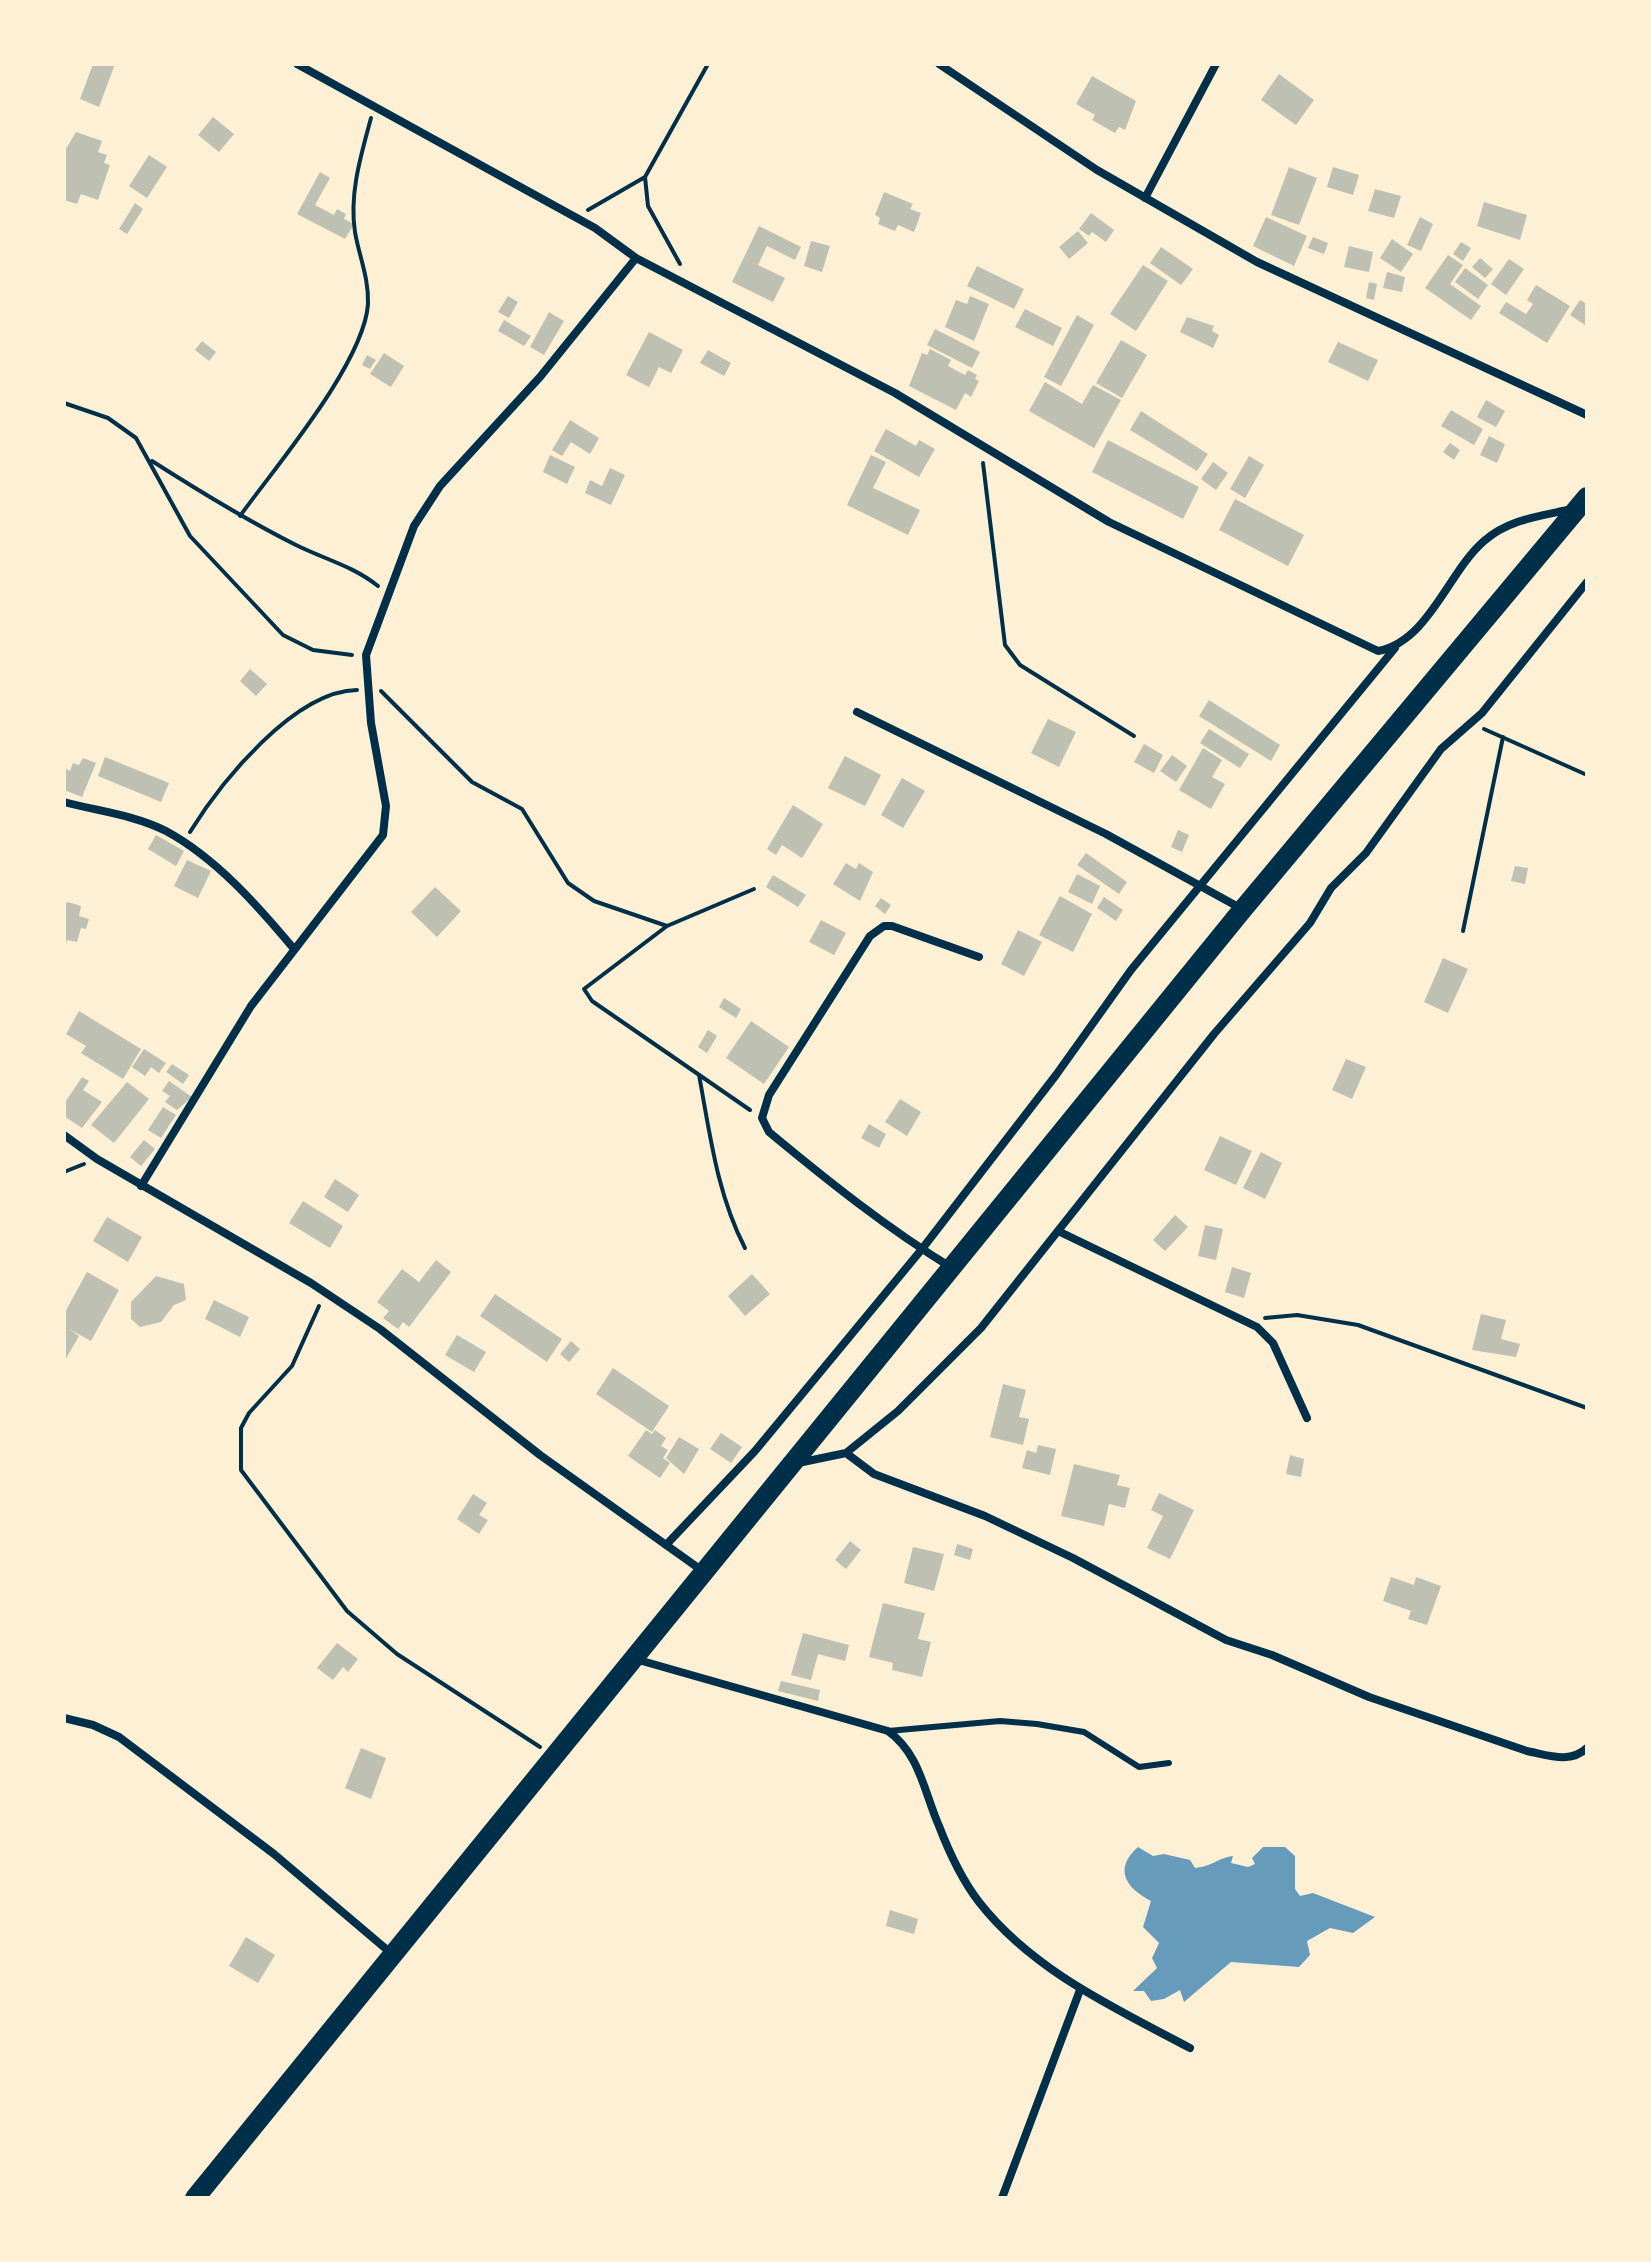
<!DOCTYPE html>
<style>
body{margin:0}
#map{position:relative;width:1651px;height:2262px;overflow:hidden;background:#fdf0d5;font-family:Bitter,serif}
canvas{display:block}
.frame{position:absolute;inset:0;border:66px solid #fdf0d5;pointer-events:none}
</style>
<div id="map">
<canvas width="1651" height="2262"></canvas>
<div class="frame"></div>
</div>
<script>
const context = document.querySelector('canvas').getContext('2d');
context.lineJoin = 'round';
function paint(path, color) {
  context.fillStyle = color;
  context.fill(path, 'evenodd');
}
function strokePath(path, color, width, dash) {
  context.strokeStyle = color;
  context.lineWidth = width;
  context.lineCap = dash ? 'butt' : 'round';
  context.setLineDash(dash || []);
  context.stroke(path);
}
const water = new Path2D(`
 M1138,1847l15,9 11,-2 26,6 5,8c19,-2 22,-10 38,-12l-2,7 17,4 7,-3 -3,-6 11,-11h22l10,9v33l5,7 13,-3 62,24 -22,16 -23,-5 -23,13 3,14 -11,12 -68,-5 -47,40 -4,-12 -16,9 -13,2 -7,-10h-11l24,-23 -5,-10 7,-15 -16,-16 8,-26c-25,-13 -38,-32 -13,-54z`);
const building = new Path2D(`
 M93,64h22l-16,43 -19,-8z
 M1279,74l35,26 -18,25 -35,-25z
 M1092,76l44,25 -11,29 -6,-3 -4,6 -23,-13 3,-5 -19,-11z
 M213,117l21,17 -15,18 -21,-17z
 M76,132l26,9 -4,11 9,3 -3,8 6,2 -12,35 -17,-6 -4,10 -13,-4v-48z
 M149,155l18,12 -20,31 -18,-12z
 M1289,167l28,11 -18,47 -28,-10z
 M1333,167l26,8 -6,20 -26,-8z
 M320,172l10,6 -15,27 19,10 3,-6 9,5 -2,5 10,5 -9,15 -48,-25z
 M1375,189l26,7 -7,22 -26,-7z
 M884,192l29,12 -3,5 11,4 -7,19 -16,-7 -3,6 -17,-7 2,-6 -5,-3z
 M1484,202l43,13 -7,25 -43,-14z
 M135,203l8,6 -16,25 -8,-5z
 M1091,213l23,17 -8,12 -14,-10 -3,4 -10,-7z
 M1266,217l41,19 -13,30 -41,-20z
 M1420,217l13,7 -12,27 -14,-6z
 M759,226l42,21 -6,13 -28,-14 -9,19 27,13 -12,24 -41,-20z
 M1078,231l10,12 -19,16 -10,-12z
 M1313,237l15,6 -4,11 -16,-6z
 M1392,239l21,15 -12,18 -21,-14z
 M811,241l19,5 -8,26 -18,-6z
 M1461,242l10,6 -8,13 -10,-7z
 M1349,246l24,6 -4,20 -25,-5z
 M1161,247l32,22 -12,16 -31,-22z
 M1448,255l15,10 -13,19 31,22 -10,14 -46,-32z
 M1480,258l13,11 -8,9 -13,-11z
 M1509,259l15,10 -18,26 -15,-11z
 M1143,265l25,16 -32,50 -26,-17z
 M977,266l47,23 -10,20 -47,-23z
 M1465,268l23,17 -10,14 -23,-17z
 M1387,272l18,5 -3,15 -19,-4z
 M1369,282l8,2 -3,16 -8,-2z
 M1536,285l34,21 -23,37 -48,-30 7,-11 20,12 7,-10 -6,-4z
 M508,296l10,6 -9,16 -11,-6z
 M970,296l19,8 -15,37 -29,-14 11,-27 11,4z
 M1580,300l7,4 -2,21 -15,-10z
 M1025,309l37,19 -9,18 -38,-19z
 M549,312l15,9 -20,34 -14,-8z
 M1077,315l17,10 -33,61 -17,-9z
 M1187,317l27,9 -2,5 7,4 -6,13 -33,-16z
 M504,320l27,16 -7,10 -26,-15z
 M935,329l45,23 -8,16 -45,-23z
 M649,332l34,18 -12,23 -12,-6 -10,20 -23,-12z
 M1121,340l26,15 -25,43 -26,-15z
 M202,341l14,11 -7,9 -14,-11z
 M1338,342l40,18 -10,21 -40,-19z
 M930,349l21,11 -3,6 17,9 3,-5 9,5 -2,4 4,2 -8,16 -6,-4 -9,17 -47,-24 13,-33 5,2z
 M708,350l23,13 -7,13 -24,-13z
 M384,353l20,13 -13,21 -21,-13z
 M367,355l9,5 -6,9 -8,-4z
 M1045,382l37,22 11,-19 28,15 -27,48 -65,-37z
 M1486,400l19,11 -9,16 -19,-10z
 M1451,410l32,19 -9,16 -33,-19z
 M1141,411l67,43 -11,17 -67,-41z
 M570,420l29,18 -9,16 -19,-12 -9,14 -10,-6z
 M886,429l30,17 3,-6 16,9 -16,28 -45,-26z
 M1489,436l16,8 -8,19 -17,-8z
 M1108,440l91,47 -16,32 -91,-47z
 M1450,443l10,7 -6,10 -11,-8z
 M550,455l25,12 -8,17 -24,-12z
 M871,455l15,7 -13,26 47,22 -12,25 -61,-30z
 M1249,456l15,9 -19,33 -15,-9z
 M1213,462l15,11 -12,17 -15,-11z
 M610,468l15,7 -14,30 -26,-12 5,-13 12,6z
 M1235,499l69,36 -16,31 -69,-36z
 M250,669l17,15 -11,12 -16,-15z
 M1209,700l71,45 -9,16 -72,-45z
 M1048,719l28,13 -17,35 -28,-14z
 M1209,729l40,25 -9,14 -40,-25z
 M1144,744l19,11 -9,18 -20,-11z
 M1203,748l19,12 -10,17 13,7 -14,25 -32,-19z
 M1172,755l15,11 -11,16 -16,-11z
 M845,756l36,19 -16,31 -37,-18z
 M105,757l64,26 -8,19 -63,-26z
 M83,758l13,5 -14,34 -18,-7v-22l6,3 3,-8 6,2z
 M902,778l23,13 -22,37 -22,-13z
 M793,805l30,19 -21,34 -20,-13 -6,10 -9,-6z
 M1178,830l11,5 -7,17 -11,-5z
 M156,835l28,16 -8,15 -28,-17z
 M1086,853l41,29 -8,12 -42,-29z
 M187,860l24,11 -13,27 -24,-12z
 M846,863l10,6 3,-6 14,9 -13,29 -27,-17z
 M1515,866l13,2 -3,16 -14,-3z
 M1077,874l23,12 -8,18 -24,-12z
 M773,875l33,20 -8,12 -32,-20z
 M435,887l26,24 -24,26 -26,-25z
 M1060,896l32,18 -19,38 -34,-17z
 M1104,897l19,13 -7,11 -19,-13z
 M881,898l10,7 -6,9 -10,-8z
 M68,902l13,4 -2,10 10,3 -3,10 -5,-1 -4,14 -10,-2 -2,9 -1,-45z
 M821,920l25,13 -12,22 -25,-13z
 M1018,930l24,12 -18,34 -23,-12z
 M1443,958l25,11 -20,44 -24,-11z
 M724,998l17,11 -5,9 -17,-11z
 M79,1011l62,38 -18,30 -42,-26 5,-7 -20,-12z
 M751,1021l38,26 -25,37 -38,-26z
 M708,1030l9,6 -10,17 -9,-6z
 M144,1049l22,14 -7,10 -8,-6 -6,9 -13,-9z
 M1346,1059l20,8 -14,32 -20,-9z
 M172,1064l17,11 -6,9 -17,-12z
 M82,1077l7,4 -6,9 19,12 -20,26 -18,-12v-12z
 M169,1081l23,16 -15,13 -12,-8 5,-6 -8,-5z
 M127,1082l22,17 -35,44 -23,-18z
 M900,1099l21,13 -14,24 -22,-14z
 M163,1107l13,8 -15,23 -13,-8z
 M869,1124l17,10 -7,14 -18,-10z
 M1220,1136l32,15 -16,34 -32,-15z
 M144,1140l11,9 -14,17 -11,-9z
 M1261,1152l21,11 -17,36 -22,-11z
 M335,1179l24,16 -11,17 -24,-15z
 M303,1201l40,25 -13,22 -41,-25z
 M1175,1215l13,12 -23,24 -12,-11z
 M107,1217l35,20 -14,25 -35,-21z
 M1205,1225l18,4 -7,31 -18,-4z
 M436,1260l15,12 -42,55 -6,-5 -5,7 -15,-11 6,-7 -12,-9 25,-33 17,13z
 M1232,1267l19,6 -7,25 -19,-6z
 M87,1272l32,18 -28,51 -22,-12 10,7 -15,26v-48z
 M752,1274l18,20 -25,22 -17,-20z
 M156,1276l28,8 2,16 -12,5 -13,17 -21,5 -9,-8v-17z
 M495,1294l67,45 -15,23 -67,-46z
 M214,1300l35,17 -9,20 -35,-18z
 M1481,1314l25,6 -5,19 19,5 -4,13 -44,-7z
 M457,1335l29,17 -12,20 -29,-17z
 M571,1341l9,8 -11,13 -9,-8z
 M613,1368l56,38 -17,26 -56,-38z
 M1003,1384l23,6 -7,27 10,2 -6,26 -33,-8z
 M646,1430l6,4 3,-4 11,8 -5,8 7,4 -5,8 7,5 -10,15 -32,-22z
 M721,1433l21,14 -11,16 -21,-14z
 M679,1437l20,12 -15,25 -18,-16z
 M1038,1445l18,4 -6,26 -28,-7 5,-18 9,3z
 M1290,1455l14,4 -3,18 -15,-3z
 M1074,1464l46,11 -3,10 13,3 -5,20 -16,-4 -5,22 -43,-10z
 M1159,1493l35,17 -24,49 -23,-11 16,-32 -12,-6z
 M473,1494l14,9 -8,12 9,5 -9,14 -22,-15z
 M850,1541l11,9 -15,19 -11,-9z
 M957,1544l16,5 -3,11 -16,-5z
 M913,1547l31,7 -10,37 -30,-8z
 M1391,1577l23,8 2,-8 25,9 -14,39 -19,-6 3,-8 -28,-10z
 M883,1603l42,10 -7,26 13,3 -9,35 -30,-7 1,-7 -24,-6z
 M803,1633l46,12 -4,16 -27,-7 -7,26 -20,-5z
 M337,1643l21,16 -10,13 -5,-5 -10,13 -16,-12z
 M781,1681l39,9 -2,11 -40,-10z
 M361,1748l25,10 -15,41 -26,-11z
 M890,1910l28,9 -4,15 -28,-8z
 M246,1937l29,18 -17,28 -29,-17z`);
const path = new Path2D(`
 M588,210l57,-33
 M680,264l-32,-58 -3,-29 63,-113
 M64,403l44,15 28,20 54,98 93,99 30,15 39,5
 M152,461c47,30 94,59 144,84 28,14 57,21 82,41
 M983,463l22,182 15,20 114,71
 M240,516c36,-50 124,-153 128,-212 1,-26 -9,-48 -13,-72 -6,-38 6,-77 16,-114
 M381,691l91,91 50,27 46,74 26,18 73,25
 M1484,729l103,46
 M190,832c31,-50 104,-141 167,-142
 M1463,931l40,-194
 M699,1075c11,59 18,119 46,173
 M750,1110l-158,-109 -8,-12 83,-63 87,-37
 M64,1172l20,-8
 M319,1306l-27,60 -43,47 -8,15v42l106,141 50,43 143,93
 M1265,1318l32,-3 61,10 229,83`);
const service = new Path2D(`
 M888,1731l112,-10 37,3 47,8 55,35 30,-4`);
const minor = new Path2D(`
 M297,64l298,164 41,30 259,135 214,129 269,129c51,-10 70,-79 106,-110 25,-22 57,-25 88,-32
 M939,64l158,106 160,92 330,153
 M1145,198l71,-134
 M857,712l249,122 136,75
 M64,802c33,9 71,13 102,29 50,27 92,75 128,118
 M64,1135l33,24 214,124 69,46 160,126 164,117
 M141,1186l110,-180 132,-171 3,-29 -15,-83 -5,-68 48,-129 26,-40 100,-109 96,-119
 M1058,1231l199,96 16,16 34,75
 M952,1268c-65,-40 -124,-87 -183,-136l-7,-14 7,-23 101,-159 14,-10h8l87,31
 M846,1453l28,21 111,42 88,42 153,82 46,15 97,42 158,54c21,4 43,13 60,-3
 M798,1463l48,-10 52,-42 83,-83 233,-294 96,-111 21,-35 35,-35 75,-104 41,-36 105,-131
 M666,1545l89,-94 167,-202 134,-174 75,-105 264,-322
 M635,1659l253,72c32,23 36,61 51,95 10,26 23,54 40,76 54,69 136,106 211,146
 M64,1718l29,7 26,12 155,117 118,100
 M1002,2198l78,-208`);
const trunk = new Path2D(`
 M195,2198l1048,-1289 344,-412`);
paint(water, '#669bbc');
paint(building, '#bec0b2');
strokePath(path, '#003049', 4);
strokePath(service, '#003049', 6);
strokePath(minor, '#003049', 8);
strokePath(trunk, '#003049', 20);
</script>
